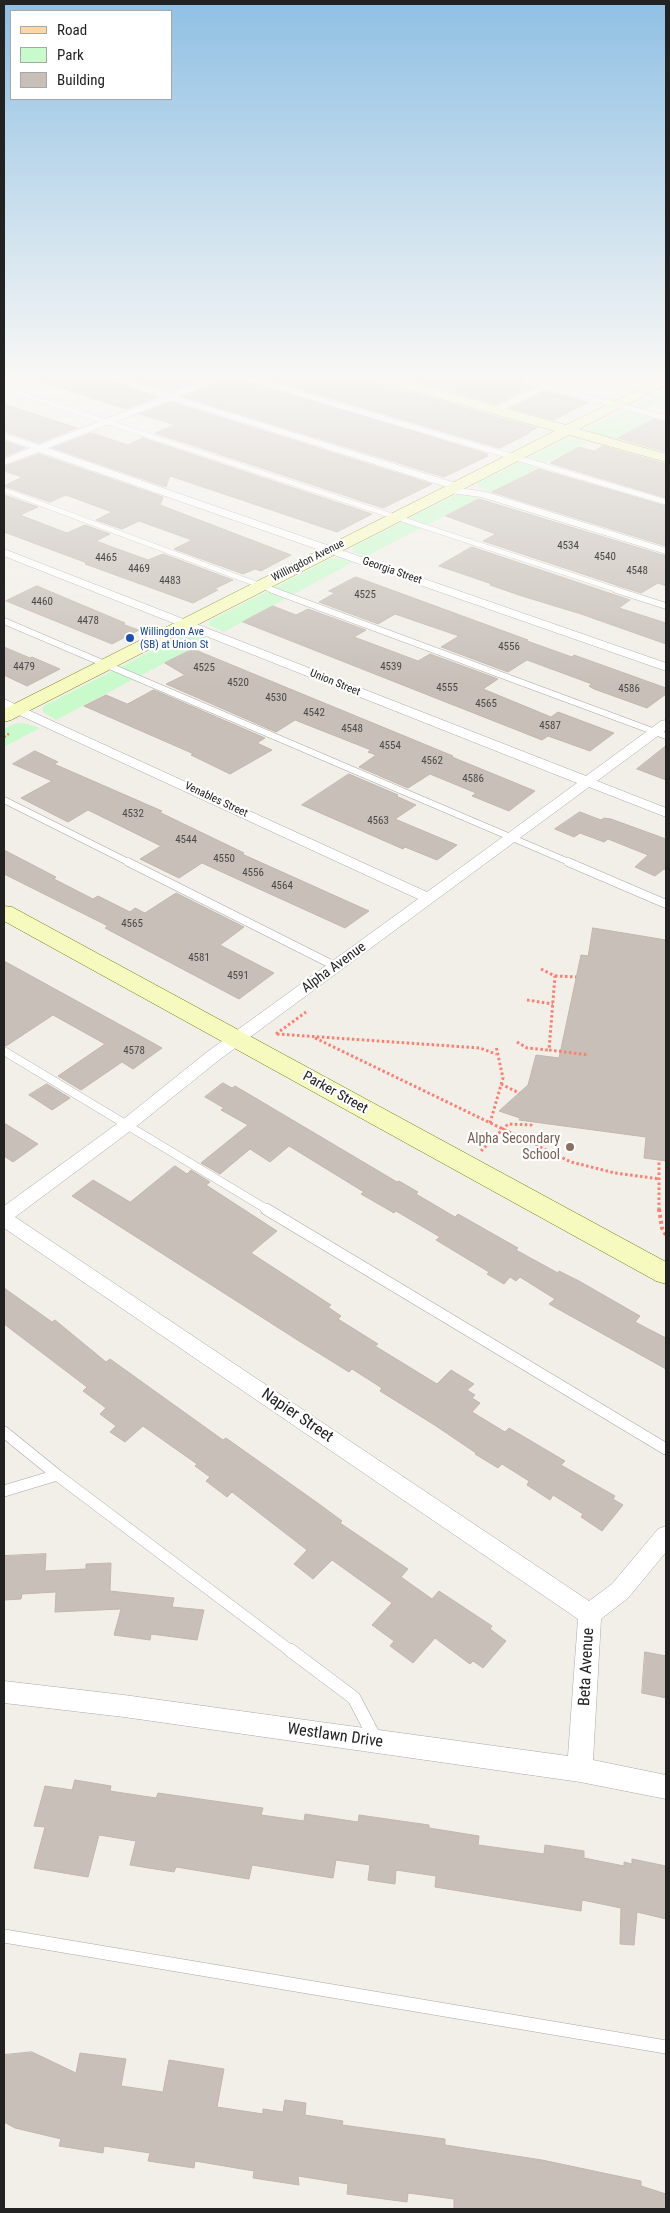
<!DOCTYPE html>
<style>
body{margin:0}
#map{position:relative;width:670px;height:2213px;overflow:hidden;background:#f2efe9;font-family:"Roboto Condensed",sans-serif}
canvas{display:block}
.frame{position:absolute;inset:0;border:5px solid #222;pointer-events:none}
.legend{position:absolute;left:10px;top:10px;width:162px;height:90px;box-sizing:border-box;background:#fff;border:1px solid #a7a7a7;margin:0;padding:6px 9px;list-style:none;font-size:15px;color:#222}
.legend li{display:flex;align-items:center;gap:10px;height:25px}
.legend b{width:25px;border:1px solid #a7a7a7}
</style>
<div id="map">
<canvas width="670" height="2213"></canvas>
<div class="frame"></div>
<ul class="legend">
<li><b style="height:6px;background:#fcd6a4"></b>Road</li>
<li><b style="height:14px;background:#c8facc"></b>Park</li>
<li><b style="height:14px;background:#c7bfb8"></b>Building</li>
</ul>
</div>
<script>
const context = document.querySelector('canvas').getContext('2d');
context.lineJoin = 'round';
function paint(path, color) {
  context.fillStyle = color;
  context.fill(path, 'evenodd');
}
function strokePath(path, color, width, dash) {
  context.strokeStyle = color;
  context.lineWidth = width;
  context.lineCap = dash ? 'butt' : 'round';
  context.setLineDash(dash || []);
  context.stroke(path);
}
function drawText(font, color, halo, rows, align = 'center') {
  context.font = font + ' "Roboto Condensed",sans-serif';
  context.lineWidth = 4.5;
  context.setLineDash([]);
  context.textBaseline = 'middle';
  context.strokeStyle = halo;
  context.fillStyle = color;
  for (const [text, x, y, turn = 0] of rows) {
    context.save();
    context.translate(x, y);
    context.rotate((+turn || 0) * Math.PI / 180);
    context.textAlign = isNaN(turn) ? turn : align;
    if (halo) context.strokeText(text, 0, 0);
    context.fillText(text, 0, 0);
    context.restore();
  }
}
const park = new Path2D(`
 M666,391v7l-24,13 15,5 -42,23 -24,-6 -5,-4 3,-3 23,-9z
 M569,438l20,3 -98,51 -14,-5 1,-4z
 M461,494l20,3 -116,60 -13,-6 2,-5 101,-51z
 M338,558l15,4 -129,70 -15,-7v-4l4,-2 115,-59z
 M191,633l19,6 -154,81 -13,-8v-5l3,-2 135,-69z
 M23,723l17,5 -36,19v-18l10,-5z`);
const building = new Path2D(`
 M34,376h64l59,21 -31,12 -92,-29z
 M121,376h88l-39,16z
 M230,376l258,78 -3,2h3l-44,21 -260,-80z
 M255,376h112l2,5 168,47 -11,6h2l-28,14z
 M398,376h164l-13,6 -25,-5 -2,2 1,5 10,3 -35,17z
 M545,391l44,11 -35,18 -43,-12z
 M171,402l261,82 -49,24 -228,-75 20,-8 -35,-11z
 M4,404l73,24 -38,15 -35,-12z
 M654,419l12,3v30l-48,-14z
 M92,433l36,12 15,-7 229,76 -35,18 -167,-56 -4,11 -113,-39z
 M4,441l21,7 -21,9z
 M603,446l63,18v34l-116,-35 29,-16 15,4z
 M39,454l124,43 -3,8 131,50 -30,16 -6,-2 -12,5 -69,-25 18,-9 -53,-19 -17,8 -26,-9 16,-8 -46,-17 -16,7 -46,-16 18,-9 -18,-6v-4z
 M539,469l127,37v40l-174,-54z
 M4,495l34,12 -18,8 47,18 18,-8 25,9 -14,7 52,19 15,-6 70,26 -19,9 4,1 -25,13 -108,-39 2,-1 -83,-31z
 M479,499l187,57v30l-8,-3 -17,10 -25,-8 -133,-44 13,-7 -50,-18z
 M472,547l158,53 -11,8 47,15v21l-85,-30 -59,-18 -32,-11 2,-1 -53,-18z
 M356,577l172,63 -1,1 45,16 2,-2 92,33v6l-19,14 -53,-19 -5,-3 3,-2 -65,-24 -19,12 -67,-25 18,-11 -64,-22 -17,10 -59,-22 16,-9 -6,-2z
 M37,586l88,37 -3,1 17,6 -27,14 -106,-43z
 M273,606l23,9 12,-6 58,21 -12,7 64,24 12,-7 68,25 -15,10 68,28 7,-5 56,21 -24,18 -42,-15 -6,4 -299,-118z
 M4,647l26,11 2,-1 28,12 -33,17 -23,-11z
 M193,649l260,107 -1,1 83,34 -26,20 -37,-15 4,-3 -46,-19 -22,14 -49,-21 17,-12 -8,-3 3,-2 -76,-30 -19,12 -110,-48 19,-9 -20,-12z
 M154,690l111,48 -8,5 15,7 -42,24 -39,-19 3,-1 -110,-48 22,-11 21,9z
 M666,746v34l-29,-11z
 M35,751l23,11 -4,2 108,47 -3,1 85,41 -2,1 127,57 -24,17 -143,-65 -23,15 -39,-19 21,-13 -73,-36 -20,12 -47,-24 31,-17 -39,-17z
 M349,774l49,21 -2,1 20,9 -21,14 62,26 -20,15 -32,-13 -2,2 -101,-44z
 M580,812l21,8 3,-2 7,1 55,20v31l-2,-1 -9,7 -20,-9 13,-12 -40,-16 -4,3 -24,-9 -6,4 -19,-8z
 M4,850l52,27 -2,2 39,20 5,-3 32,16 5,-4 10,5 31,-20 68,34 -24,18 54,28 -35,26 -134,-71 3,-2 -104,-52z
 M593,928l73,12v221l-22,-3 2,-21 -127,-17 1,-2 -21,-7 29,-26 8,-30 23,3 22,-103 7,1z
 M4,961l131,72 27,15 -29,21 -11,-7 -41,28 -23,-14 47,-32 -52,-29 -47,31 -2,-1z
 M223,1083l9,5 3,-2 17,10 145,86 2,-1 19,11 -2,2 39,23 3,-3 60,34 -2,2 42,23 1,-2 20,10 61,35 -5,6 31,16v31l-117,-65 6,-5 -35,-22 -4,4 -6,-4 -6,7 -17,-10 2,-2 -53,-32 4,-3 -44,-26 -2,2 -33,-19 3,-2 -75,-46 -19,16 -20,-13 -30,25 -19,-11 47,-38 -27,-15 3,-2 -19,-11z
 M47,1084l23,14 -18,12 -23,-15z
 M4,1123l34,21 -25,18 -9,-6z
 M175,1166l12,8 4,-4 19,12 -4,3 71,46 -26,22 80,52 -3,2 13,9 -3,3 40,25 -3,2 62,38 14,-14 23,14 -7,6 8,5 -3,3 8,5 -8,9 33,20 4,-4 56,33 -4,4 54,31 -2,3 10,6 -21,26 -21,-14 2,-3 -30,-19 -3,5 -23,-15 2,-4 -27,-17 -4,4 -23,-14 1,-1 -40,-27 -56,-35 2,-3 -30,-19 -3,3 -50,-31 -227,-145 21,-16 37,22z
 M4,1288l48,34 3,-2 51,42 4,-3 113,81 3,-2 93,66 23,17 -2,2 68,46 -7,8 31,22 7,-8 53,35 -2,3 16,12 -23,27 -10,-7 -3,3 -35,-26 -22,25 -23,-17 4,-5 -22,-16 20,-22 -60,-43 -19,19 -19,-15 13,-14 -75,-58 -5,5 -21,-16 4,-4 -15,-11 2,-2 -54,-38 -18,16 -15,-10 6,-6 -16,-12 6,-6 -23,-17 4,-4 -83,-63z
 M46,1554l-1,17 41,-2v-5l25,-1 -1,28 64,7 -2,9 32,3 -7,30 -46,-6 -1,6 -36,-5 7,-26 -66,3 1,-20 -34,2 -1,5 -17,1v-44z
 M645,1652l21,4v42l-24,-5z
 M75,1780l36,6 -1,5 46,7 2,-5 105,15 -2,7 43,6 1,-7 53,8 1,-7 70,10v3l50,8 -1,9 66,9 1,-9 39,6v7l40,8v-4l8,2v-5l34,7v53l-29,-7 -3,33 -14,-1 1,-36 -39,-8 -1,11 -146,-24 1,-11 -40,-6 -1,14 -27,-4 2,-15 -34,-5 -3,18 -81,-13 -3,14 -73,-12 -2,5 -44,-7 6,-24 -37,-6 -11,42 -54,-9 11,-41 -11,-1 11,-40 27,4z
 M32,2052l44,21 4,-20 46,6 -5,27 42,6 6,-32 55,9 -7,38 46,7v-5l20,3 2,-12 21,3 -1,12 38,6 -1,4 103,14v6l97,15 99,21v5l25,8v15h-212v-10l-46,-6 -1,9 -60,-8 1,-10 -50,-8 1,9 -46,-7 1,-7 -59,-10 -1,7 -46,-7 2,-8 -46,-7 -1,7 -44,-7 2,-7 -46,-11 -11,-6v-67z`);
const pathFar2 = new Path2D(`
 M4,737l6,-4`);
const pathFar1 = new Path2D(`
 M541,969l14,7 -6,74 40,5
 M555,976l21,1
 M527,1000l26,4
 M276,1034l30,-22
 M277,1034l203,14 16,6
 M315,1038l256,124 44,11 45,6
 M517,1042l10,6 22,2
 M501,1084l18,9
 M490,1123l13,-45 -7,-32
 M481,1151l27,-27 23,1 1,-3
 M659,1210v-50`);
const path = new Path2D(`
 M659,1209l3,19 4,7`);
const laneFar4 = new Path2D(`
 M239,376l427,126
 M526,381l19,5
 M4,388l616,203
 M496,410l49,-24 121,32
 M4,490l271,101`);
const laneFar3 = new Path2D(`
 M272,590l394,146
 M616,590l50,16
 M4,621l567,242
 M4,800l126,63`);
const laneFar2 = new Path2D(`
 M128,862l207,104
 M568,862l98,42
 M4,1051l264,159`);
const laneFar1 = new Path2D(`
 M266,1209l400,240
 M4,1432l53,43
 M4,1491l53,-16 235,177`);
const lane = new Path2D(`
 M290,1650l64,48 22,42
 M4,1936l662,111`);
const street = new Path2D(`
 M100,376h14l56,18 45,-18h13l-49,21 280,87v4l27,4 180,56v6l-185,-57 -38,-5v-4l4,-1 -276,-87 -123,48 618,215v8l-627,-219 -35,13v-6l26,-11 -26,-9v-6l35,12 123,-48z
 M4,549l582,227 75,-55 5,-1v10l-69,51 69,27v9l-77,-30 -370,273 -86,69 -118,88 574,384 23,-17 46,-55 8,-3v26l-38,46 -27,21 -8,141 73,15v24l-86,-17 -456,-65 -120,-14v-22l120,14 444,61 10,-137 -574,-391v-22l117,-85 86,-69 211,-153 -414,-191v-9l423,193 150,-109 -573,-227z`);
const secondary = new Path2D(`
 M369,376h21l176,49 100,-49v9l-87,44 87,25v8l-97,-27 -558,285 -7,2v-13l551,-278 -185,-52z
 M4,906l8,1 654,355v22l-10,-3 -652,-360z`);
const primary = new Path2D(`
 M643,376h23v8l-21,-5z`);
const markers = [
 [130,638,5,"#1a4fb4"],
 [570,1147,5,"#8d6e63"]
];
const numberNames = [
 ["4534",568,546],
 ["4540",605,557],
 ["4465",106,558],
 ["4469",139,569],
 ["4548",637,571],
 ["4483",170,581],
 ["4525",365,595],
 ["4460",42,602],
 ["4478",88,621],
 ["4556",509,647],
 ["4479",24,667],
 ["4539",391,667],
 ["4525",204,668],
 ["4520",238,683],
 ["4555",447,688],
 ["4586",629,689],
 ["4530",276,698],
 ["4565",486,704],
 ["4542",314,713],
 ["4587",550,726],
 ["4548",352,729],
 ["4554",390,746],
 ["4562",432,761],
 ["4586",473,779],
 ["4532",133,814],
 ["4563",378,821],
 ["4544",186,840],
 ["4550",224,859],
 ["4556",253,873],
 ["4564",282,886],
 ["4565",132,924],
 ["4581",199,958],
 ["4591",238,976],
 ["4578",134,1051]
];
const farStreetnames = [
 ["Willingdon Avenue",308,561,-27],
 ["Georgia Street",392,571,19],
 ["Union Street",335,683,22],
 ["Venables Street",216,800,25]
];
const farTransitnames = [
 ["Willingdon Ave",140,632],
 ["(SB) at Union St",140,645]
];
const streetNames = [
 ["Alpha Avenue",334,968,-36],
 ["Parker Street",335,1093,29]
];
const educationNames = [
 ["Alpha Secondary",560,1139],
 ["School",560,1155]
];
const nearStreetnames = [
 ["Napier Street",297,1416,34],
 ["Beta Avenue",587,1667,-87],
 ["Westlawn Drive",335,1736,8]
];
paint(park, '#c8facc');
paint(building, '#c7bfb8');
strokePath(building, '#c4b6ab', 1);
strokePath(laneFar4, '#a9a9a9', 5.5);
strokePath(laneFar3, '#a9a9a9', 7);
strokePath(laneFar2, '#a9a9a9', 9);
strokePath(laneFar1, '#a9a9a9', 12);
strokePath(lane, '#a9a9a9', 14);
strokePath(street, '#a9a9a9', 1);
strokePath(secondary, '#707d05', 1);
strokePath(primary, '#a06b00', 1);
strokePath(pathFar2, '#fa8072', 2.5, [2, 2]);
strokePath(pathFar1, '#fa8072', 3, [2.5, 2.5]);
strokePath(path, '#fa8072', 4, [3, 3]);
strokePath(laneFar4, '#fff', 5);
strokePath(laneFar3, '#fff', 6);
strokePath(laneFar2, '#fff', 8);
strokePath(laneFar1, '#fff', 11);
strokePath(lane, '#fff', 13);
paint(street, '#fff');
paint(secondary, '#f7fabf');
paint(primary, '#fcd6a4');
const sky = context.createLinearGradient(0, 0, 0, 686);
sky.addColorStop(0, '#8fc0e4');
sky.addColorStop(0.55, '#f9f8f5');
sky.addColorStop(1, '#f9f8f500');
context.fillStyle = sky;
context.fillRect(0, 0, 670, 686);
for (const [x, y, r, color] of markers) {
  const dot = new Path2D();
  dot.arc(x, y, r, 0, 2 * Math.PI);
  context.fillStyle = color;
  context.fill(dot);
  strokePath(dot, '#fff', 2);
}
drawText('11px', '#4b4948', null, numberNames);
drawText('11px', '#222', '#fff', farStreetnames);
drawText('11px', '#164399', '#fff', farTransitnames, 'left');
drawText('14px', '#222', '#fff', streetNames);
drawText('14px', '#785e54', '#fff', educationNames, 'right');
drawText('16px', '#222', '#fff', nearStreetnames);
</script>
